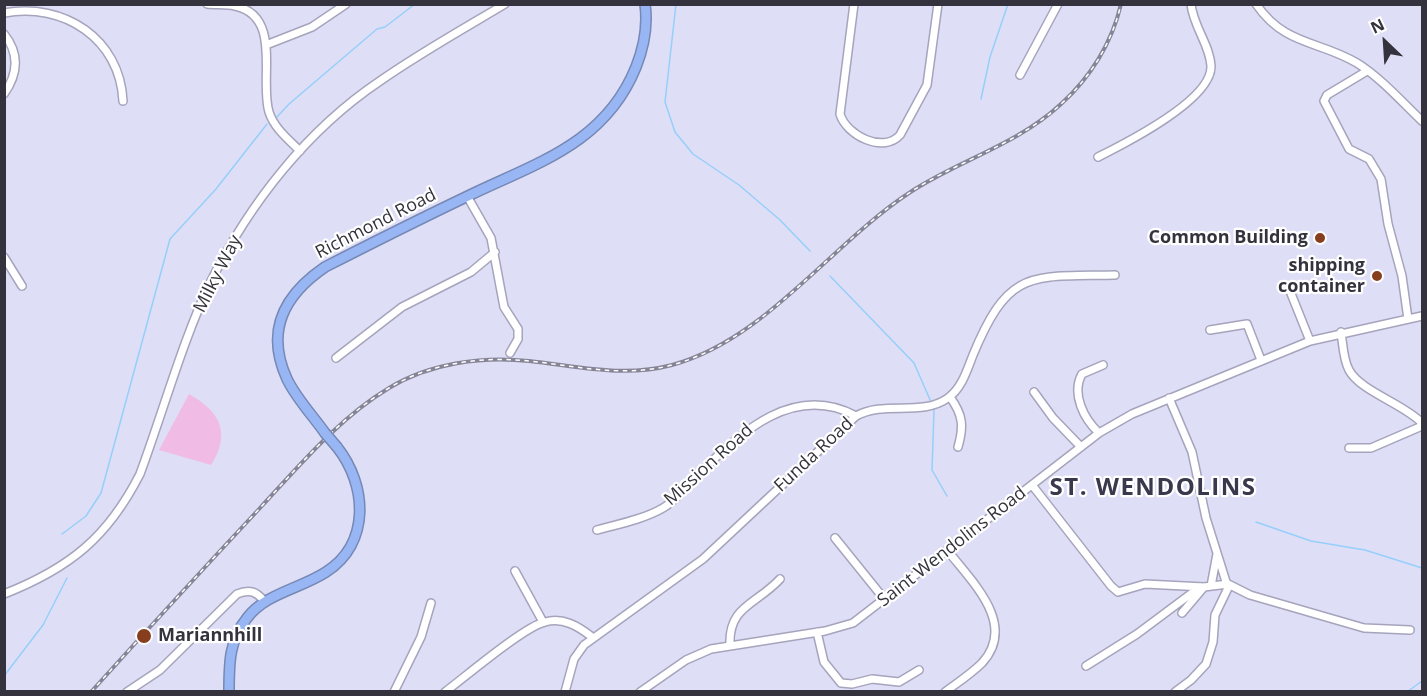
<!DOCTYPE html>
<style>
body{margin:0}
#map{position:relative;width:1427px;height:696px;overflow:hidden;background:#dfdef7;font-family:"Open Sans",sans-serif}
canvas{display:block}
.frame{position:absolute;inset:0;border:6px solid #34333d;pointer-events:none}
.north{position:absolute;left:1355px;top:12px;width:60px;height:60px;-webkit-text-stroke:4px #fff;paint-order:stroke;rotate:335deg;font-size:16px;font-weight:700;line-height:24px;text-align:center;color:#34333d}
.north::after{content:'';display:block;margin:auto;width:21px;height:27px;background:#34333d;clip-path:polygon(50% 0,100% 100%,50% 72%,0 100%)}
</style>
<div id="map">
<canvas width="1427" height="696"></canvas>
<div class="frame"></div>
<div class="north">N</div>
</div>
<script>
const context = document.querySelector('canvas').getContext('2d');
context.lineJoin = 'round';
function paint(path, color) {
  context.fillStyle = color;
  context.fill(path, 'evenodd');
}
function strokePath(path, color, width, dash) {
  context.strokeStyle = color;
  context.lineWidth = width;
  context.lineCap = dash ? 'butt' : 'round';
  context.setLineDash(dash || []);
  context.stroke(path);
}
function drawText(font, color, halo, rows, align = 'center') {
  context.font = font + ' "Open Sans",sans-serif';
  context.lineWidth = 4.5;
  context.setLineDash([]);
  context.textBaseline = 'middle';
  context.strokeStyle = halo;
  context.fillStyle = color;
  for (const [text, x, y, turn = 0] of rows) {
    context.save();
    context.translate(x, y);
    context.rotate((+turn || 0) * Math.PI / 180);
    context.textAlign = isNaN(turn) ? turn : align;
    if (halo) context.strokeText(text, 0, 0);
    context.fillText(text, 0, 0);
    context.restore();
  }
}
const green = new Path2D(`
 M189,394c30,17 43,38 22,71l-52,-15z`);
const stream = new Path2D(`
 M676,4l-11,98 10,30 18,22 46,31 41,35 30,31
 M981,99l9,-42 18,-53
 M277,117l12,-13 88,-75 8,-2 30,-23
 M830,276l84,87 17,39
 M934,410l-2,60 15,26
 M1256,522l55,19 54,9 57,18
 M62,534l24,-18 15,-23 69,-254 46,-50 51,-65
 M4,676l39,-51 24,-47
 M1407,692l15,-11`);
const minor = new Path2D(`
 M207,4c9,1 19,0 28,2 48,10 24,74 34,106 5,16 19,27 31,39
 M854,4l-14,110c6,21 43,40 60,21l27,-50 11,-81
 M1256,4c29,42 62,36 101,59 24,15 45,39 65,58
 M4,13c60,-11 116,26 119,88
 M4,34c16,20 14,40 0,60
 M266,45l46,-18 34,-23
 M1367,71l-40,24 -3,6 25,48 20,10 12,20 7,45 14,52 6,43
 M1020,75l38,-71
 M1098,157c26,-13 114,-57 113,-91 -1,-21 -18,-40 -20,-62
 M467,196l24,42 13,69 14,22v10l-8,14
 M4,257l18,29
 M1290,291l20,50
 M1210,330l37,-6 14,36
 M1341,332c2,12 2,27 8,38 11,21 55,34 73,53
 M336,358l66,-51 69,-35 24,-20
 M1034,392l19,26 28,29
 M950,397c13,18 14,29 8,50
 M1169,398l23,54 14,66 22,70 -13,27 -2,27 -7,22 -15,16 -16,12
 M1099,433c-15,-14 -28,-39 -17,-59l21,-9
 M1349,448h22l51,-22
 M1032,485l79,101 7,6 27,-8 59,3 24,-3 22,11 114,33 46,2
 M597,530c22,-6 47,-11 66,-22 14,-8 25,-24 37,-35 41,-42 95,-90 156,-57
 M835,538l50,62
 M515,571l28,51
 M1211,586l6,-32
 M4,594c66,-26 104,-57 136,-120 23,-62 43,-135 71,-193 39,-78 96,-151 169,-200 40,-28 83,-52 125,-77
 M1182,613l22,-26
 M817,632l7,30 17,21 11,1 20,-5 27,3 20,-12
 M730,646c-2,-40 26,-41 50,-67
 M1086,666l51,-32 63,-47
 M127,692l33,-22 77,-76c12,-5 19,-3 27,7
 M394,692l27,-55 10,-34
 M445,692c20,-15 80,-66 100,-70 18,-5 33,4 47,15
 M565,692l9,-33 10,-14 119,-86 153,-143c29,-16 65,1 92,-18 14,-10 19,-28 25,-43 36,-87 57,-78 142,-80
 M640,692l46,-32 25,-11 114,-18 28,-8 246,-190 33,-19 178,-73 112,-25
 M945,692c12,-9 26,-18 37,-29 36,-39 -11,-82 -34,-112`);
const highway = new Path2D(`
 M325,433c-12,-17 -29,-35 -38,-54 -22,-48 -3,-84 38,-112 47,-24 95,-48 143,-71 68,-33 137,-52 168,-129 8,-20 12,-41 9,-63
 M229,692c0,-28 0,-52 18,-74 19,-25 53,-29 79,-46 45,-29 41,-87 11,-125`);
const rail = new Path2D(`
 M91,692c56,-62 112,-123 169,-184 39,-42 79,-90 129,-120 41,-25 93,-32 140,-27 48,5 94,17 143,4 93,-25 158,-120 237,-172 48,-32 108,-48 152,-89 29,-26 51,-61 60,-100`);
const highwayBridge = new Path2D(`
 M325,433l12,14`);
const markers = [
 [1320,238,6,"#863e1e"],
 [1377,276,6,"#863e1e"],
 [144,636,8,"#863e1e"]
];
const streetNames = [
 ["Richmond Road",376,224,-27],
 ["Milky Way",218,274,-63],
 ["Funda Road",814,455,-43],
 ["Mission Road",709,465,-42],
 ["Saint Wendolins Road",952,547,-38]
];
const poiNames = [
 ["Common Building",1308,238],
 ["shipping",1365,266],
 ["container",1365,287],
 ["Mariannhill",158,636,"left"]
];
const districtNames = [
 ["ST. WENDOLINS",1153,488]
];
paint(green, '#f0bce5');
strokePath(stream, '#95cffa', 1.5);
strokePath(minor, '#a5a4bc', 10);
strokePath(highway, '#7688b4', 12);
strokePath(minor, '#fff', 7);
strokePath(highway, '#99b6f4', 9);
strokePath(rail, '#868597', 4);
strokePath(rail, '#fff', 1.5, [4.5]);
strokePath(highwayBridge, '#7688b4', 12, []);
strokePath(highwayBridge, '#99b6f4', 9);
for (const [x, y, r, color] of markers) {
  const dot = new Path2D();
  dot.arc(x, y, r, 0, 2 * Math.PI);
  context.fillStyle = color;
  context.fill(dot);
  strokePath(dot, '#fff', 2);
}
drawText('18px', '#34333d', '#fff', streetNames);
drawText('bold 18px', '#34333d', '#fff', poiNames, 'right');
context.letterSpacing = '1.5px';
drawText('bold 24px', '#39384c', '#fff', districtNames);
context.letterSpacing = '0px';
</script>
